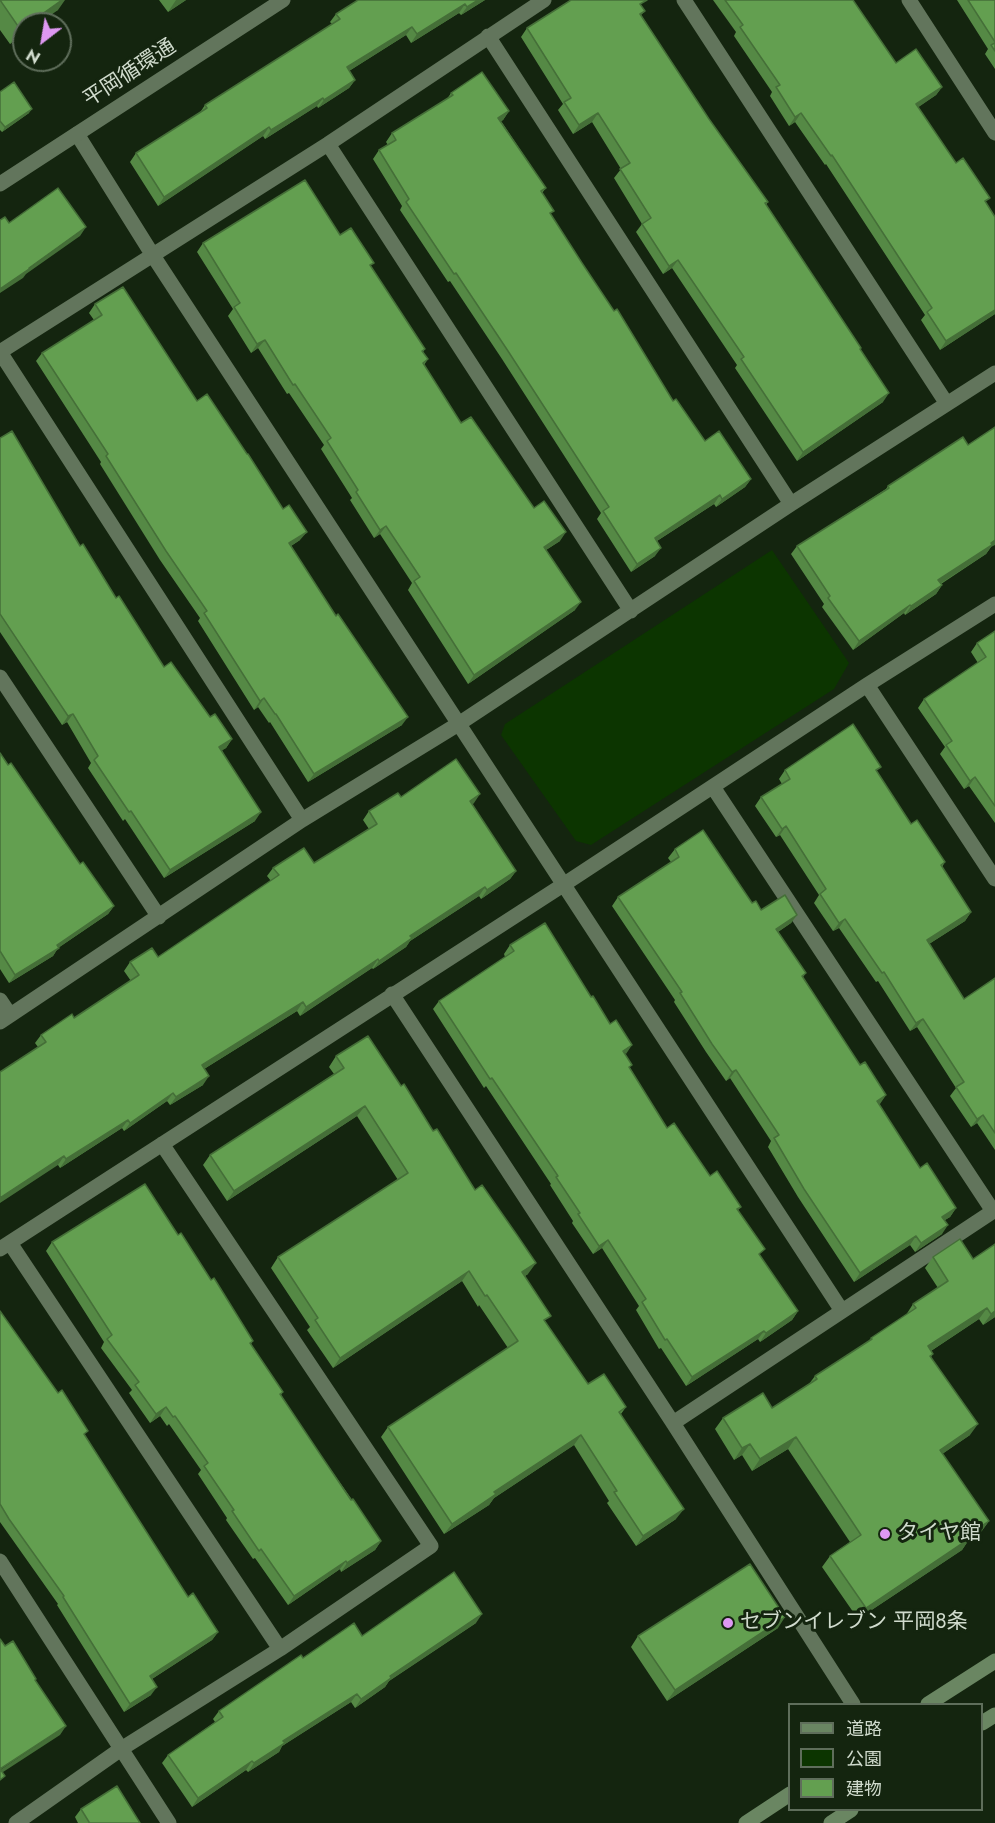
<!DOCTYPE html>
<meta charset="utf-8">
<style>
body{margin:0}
#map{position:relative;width:995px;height:1823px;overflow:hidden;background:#14250f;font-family:Jost,"Noto Sans JP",sans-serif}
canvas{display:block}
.legend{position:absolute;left:788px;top:1703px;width:195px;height:108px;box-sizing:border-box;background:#14250f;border:2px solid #5f6e5b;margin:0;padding:8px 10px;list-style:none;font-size:18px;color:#d0dbcd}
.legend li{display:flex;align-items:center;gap:12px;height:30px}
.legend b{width:30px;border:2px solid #5f6e5b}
.north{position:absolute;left:12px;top:12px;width:60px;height:60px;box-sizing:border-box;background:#14250f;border:2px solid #5f6e5b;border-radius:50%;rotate:211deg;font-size:16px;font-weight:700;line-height:24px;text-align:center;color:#d0dbcd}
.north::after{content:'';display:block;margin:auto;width:21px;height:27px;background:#de98f2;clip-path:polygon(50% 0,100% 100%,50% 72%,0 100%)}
</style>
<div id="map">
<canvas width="995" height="1823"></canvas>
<ul class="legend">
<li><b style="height:8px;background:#6a8662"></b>道路</li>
<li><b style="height:16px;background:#0c3500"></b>公園</li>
<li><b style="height:16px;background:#639f50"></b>建物</li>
</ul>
<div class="north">N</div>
</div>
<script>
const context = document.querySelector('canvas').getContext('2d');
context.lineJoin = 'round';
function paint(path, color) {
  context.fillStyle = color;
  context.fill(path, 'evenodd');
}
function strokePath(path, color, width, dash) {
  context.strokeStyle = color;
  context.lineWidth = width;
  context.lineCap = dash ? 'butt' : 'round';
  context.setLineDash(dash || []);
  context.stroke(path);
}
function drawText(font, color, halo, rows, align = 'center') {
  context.font = font + ' Jost,"Noto Sans JP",sans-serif';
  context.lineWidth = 6;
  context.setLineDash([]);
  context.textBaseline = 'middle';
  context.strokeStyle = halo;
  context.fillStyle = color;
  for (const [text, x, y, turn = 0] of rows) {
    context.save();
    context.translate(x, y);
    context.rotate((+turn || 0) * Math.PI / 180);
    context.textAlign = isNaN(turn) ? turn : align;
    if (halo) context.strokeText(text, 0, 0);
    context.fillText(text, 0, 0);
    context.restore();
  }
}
const green = new Path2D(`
 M772,550l77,113 -15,26 -243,156 -15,-4 -75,-106 4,-11z`);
const minor = new Path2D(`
 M684,0l263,404
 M909,0l86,133
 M488,36l303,468
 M77,134l75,120 690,1057
 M328,144l303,467
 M0,677l159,240
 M867,685l128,194
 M713,787l280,424
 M302,820l-302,-468 328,-208 216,-144
 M392,994l281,429 180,281
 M0,1000l10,15
 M0,1022l302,-202 158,-97 331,-219 204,-131
 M10,1243l270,406
 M0,1249l563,-364 304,-200 128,-81
 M673,1423l322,-213
 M0,1561l169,262
 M16,1823l105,-74 159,-100 151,-103 -269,-402`);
const tertiary = new Path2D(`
 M0,184l283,-184`);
const secondary = new Path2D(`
 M928,1704l67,-43
 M982,1723l13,-8
 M746,1823l44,-29
 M831,1823l20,-13`);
const wall = new Path2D(`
 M0,0l58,10 -34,14v10l-14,10 -10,-14z
 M159,0h27l-18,12z
 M485,0l-24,15 -2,-2 -48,30 -5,-8 -57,36 6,9 -6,8 -31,20 -1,-2 -52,33 -2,-3 -105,70 -28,-44 6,-9 63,-39 6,-9 127,-81 -2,-2 6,-8z
 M713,0h140l43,63 46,24 -6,8 -18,12 38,56 30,40 9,111 -55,36 -19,-30 4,-5 -99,-151 -1,1 -30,-43 -6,4 -19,-30 2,-4 -38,-56 2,-4z
 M957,0h38v69l-10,-15 3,-5z
 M642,7l3,4 -4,4 68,104 59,83 -2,3 94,145 23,52 -86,59 -62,-93 2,-3 -65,-97 -9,6 -27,-42 6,-8 -28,-46 7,-9 -29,-47 -19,12 -15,-24 5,-6 -42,-67 6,-9z
 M0,92l29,21 -27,19 -2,-2z
 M451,93l58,18 -6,9 -2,1 45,67 -4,5 9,22 31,48 91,138 32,40 46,38 -6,8 -29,20 -2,-3 -57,37 -2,15 -24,16 -34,-53 4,-6 -99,-154 -52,-78 -2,1 -48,-72 2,-4 -29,-47 6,-9 9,-5 -2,-3 6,-9 55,-34z
 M340,235l31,32 54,82 -2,3 5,7 -4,6 37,58 73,85 26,33 -14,9 29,60 -107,74 -60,-94 4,-7 -32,-49 -6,4 -24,-38 2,-2 -31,-49 3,-4 -35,-52 -2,1 -29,-46 -7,5 -23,-37 5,-7 -36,-57 6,-9z
 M95,304l102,97 103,139 -9,6 111,179 -94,57 -38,-60 -1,1 -11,-16 -4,3 -56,-89 2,-3 -40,-58 -60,-96 1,-2 -65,-101 6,-8 52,-33 -5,-7z
 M0,438l80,108 84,121 46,50 22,22 -6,9 -4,2 33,71 -91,57 -39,-59 -2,2 -35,-53 3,-5 -24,-41 -5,3 -62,-93z
 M888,486l103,61 -5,7 -45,30 1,1 -6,9 -31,21 -1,-2 -51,37 -31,-43 2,-3 -33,-50 6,-8 89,-57z
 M995,631v192l-26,-37 -5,3 -24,-35 5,-7 -27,-39 6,-9 54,-36 -7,-11 6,-9z
 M0,753l80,111 34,42 -6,8 -50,34 -5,8 -44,27 -9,-14z
 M785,770l92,2 34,52 34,38 -3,5 29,45 -6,9 -36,23 35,55 31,-21v172l-18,-27 -6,4 -21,-31 6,-8 -39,-61 -7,4 -32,-50 -2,1 -37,-54 -6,3 -19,-28 5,-8 -39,-60 -4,2 -21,-31 6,-9 21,-13 -3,-5z
 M401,797l73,6 -2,1 44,67 -6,8 -29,20 -2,-3 -69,45 -4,6 -33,22 -1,-1 -72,48 -3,-5 -93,58 -1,16 -33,20 -3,-4 -43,30 -2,-3 -62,40 -2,-3 -20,-118 -3,-4 6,-8 33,-17 57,-37 -7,-10 6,-9 28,-5 113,-76 -4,-5 6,-8 41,-5 55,-34 -6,-9 6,-9z
 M675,849l86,61 36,5 -6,8 -13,9 28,41 -3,4 57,88 26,30 -7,9 41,64 36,40 -6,9 -5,3 -3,14 -27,18 -5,-7 -56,37 -56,-85 -30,-50 3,-6 -41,-63 -4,3 -20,-29 -32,-50 1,-2 -63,-94 6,-9 53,-35 -3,-4z
 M510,945l115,109 5,14 37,60 43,48 31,31 -3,3 22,46 38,55 -6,9 -32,22 -2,-3 -72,47 -25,-38 -2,1 -23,-39 3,-4 -37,-58 -9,6 -21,-31 1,-2 -23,-36 1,-1 -65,-98 -2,2 -51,-79 6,-8 66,-44 -1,-3z
 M336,1056l65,30 74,104 53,84 -3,2 21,47 42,61 38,23 -5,7 55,105 -40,27 -29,-43 2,-2 -35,-56 -80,53 -5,7 -45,29 -63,-97 7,-10 120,-79 -29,-43 -1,2 -16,-26 -129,87 -26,-38 3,-3 -39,-59 7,-11 120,-77 -41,-64 -130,85 -24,-36 7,-10 124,-81 -5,-7z
 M178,1235l33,45 42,61 -2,3 32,48 -2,3 41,62 59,84 -6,9 -34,22 -1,-3 -52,36 -33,-47 -2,1 -27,-39 1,-2 -29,-44 3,-4 -32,-46 -2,2 -7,-10 -10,7 -21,-30 3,-3 -31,-42 3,-6 -58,-91 6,-9z
 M960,1239l35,78 -12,8 -4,-6 -48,32 2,3 -2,3 39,78 -28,19 47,67 -8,11 -13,9 -6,9 -104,69 -36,-52 8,-11 20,-14 -62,-93 -36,22 -10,-16 -8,5 -19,-31 8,-11 49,-10 37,-24 6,-8 53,-34 3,-4 35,-23 7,-11 25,-16 -13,-20 8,-11z
 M0,1311l85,124 103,162 30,35 -6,8 -60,39 -1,16 -27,17 -67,-107 1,-1 -58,-82z
 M476,1623l-87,58 -4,6 -30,21 -4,-6 -69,44 -3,6 -31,20 -2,-2 -54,37 -30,-44 6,-8 47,-33 -2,-3 6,-8 84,-53 59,-22z
 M778,1628l-111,73 -36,-54 7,-11z
 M81,1809l59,14h-62l-3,-6z`);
const shadedWall = new Path2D(`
 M62,0h3l-7,10 -20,14h-10z
 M176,0h10l-18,12z
 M478,0h7l-24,15 6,-8z
 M465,4l-6,9 -48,30 6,-9z
 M24,27v7l-14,10 10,-15z
 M412,27l-6,8 -65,41 6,-9z
 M355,80l-6,8 -31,20 6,-8z
 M942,87l-6,8 -26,18 6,-9z
 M323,98l-6,8 -52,33 6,-9z
 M32,109l-3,4 -27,19 3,-5z
 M509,111l-6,9 -11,7 6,-9z
 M598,113l-6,9 -19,12 6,-9z
 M801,113l-6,9 -6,4 6,-9z
 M269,127l-6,9 -105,70 6,-9z
 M86,227l-6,9 -54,38 -3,4 -23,15v-4z
 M678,260l-6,8 -9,6 6,-8z
 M995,310v4l-55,36 6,-9z
 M265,340l-7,8 -7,5 6,-9z
 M889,393l-6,9 -86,59 6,-9z
 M751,479l-6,8 -29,20 6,-8z
 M720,495l-6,9 -65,42 6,-8z
 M386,526l-6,8 -6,4 6,-8z
 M307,532l-7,8 -17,11 6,-8z
 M566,532l-6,9 -22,14 6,-8z
 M995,540v5l-4,2 -5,7 -54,35 6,-9z
 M661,548l-6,8 -24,16 6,-8z
 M942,585l-6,9 -31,21 6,-9z
 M581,602l-6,8 -107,74 6,-9z
 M910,605l-6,8 -51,37 6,-9z
 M264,698l-6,9 -4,3 6,-9z
 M73,714l-6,8 -5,3 6,-9z
 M408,717l-6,8 -94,57 6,-8z
 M232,739l-6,9 -13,8 6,-9z
 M975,777l-6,9 -5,3 6,-8z
 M480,794l-6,9 -10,7 6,-9z
 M261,812l-6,9 -91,57 6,-8z
 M786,826l-6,9 -4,2 6,-8z
 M516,871l-6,8 -29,20 6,-9z
 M485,887l-6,9 -69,45 -4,6 -33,22 6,-8 31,-25z
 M114,906l-6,8 -50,34 -5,8 -44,27 6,-8 42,-30z
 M971,912l-6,9 -44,28 6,-9z
 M797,915l-6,8 -21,14 6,-8z
 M845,919l-6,9 -6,3 6,-8z
 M378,959l-6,9 -72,48 6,-9z
 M303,1002l-6,9 -101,63 6,-9z
 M923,1019l-6,8 -7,4 6,-8z
 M632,1045l-6,9 -3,-3z
 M736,1070l-6,8 -4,3 6,-9z
 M209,1076l-6,9 -33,20 6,-8z
 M173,1093l-6,8 -43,30 6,-8z
 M886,1095l-6,9 -9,5 6,-8z
 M365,1106l-8,10 -130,85 7,-10z
 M983,1115l-6,8 -6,4 6,-8z
 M128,1120l-6,8 -62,40 6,-9z
 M64,1156l-6,9 -58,38v-5z
 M956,1208l-6,9 -14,8 6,-8z
 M948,1225l-6,9 -27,18 6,-9z
 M916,1236l-6,9 -56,37 6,-9z
 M608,1240l-6,8 -9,6 6,-8z
 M536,1263l-8,11 -13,8 7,-10z
 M469,1271l-7,10 -129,87 7,-10z
 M987,1308l-8,11 -59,39 8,-12z
 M798,1311l-6,9 -32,22 6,-9z
 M995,1311v6l-12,8 8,-11z
 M764,1331l-6,8 -72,47 6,-9z
 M166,1407l-6,9 -10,7 6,-9z
 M978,1424l-8,11 -38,26 8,-11z
 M581,1435l-7,10 -80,53 -5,7 -45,29 8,-10 42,-32z
 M796,1437l-8,12 -36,22 8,-12z
 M750,1444l-8,11 -8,5 8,-12z
 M684,1509l-8,10 -40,27 7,-10z
 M989,1521l-8,11 -13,9 -6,9 -104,69 8,-11z
 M381,1541l-6,9 -34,22 6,-9z
 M346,1561l-6,8 -52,36 6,-9z
 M482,1614l-6,9 -87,58 -4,6 -30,21 6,-9 29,-23z
 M785,1617l-7,11 -111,73 8,-11z
 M218,1632l-6,8 -68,44 6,-8z
 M157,1687l-6,8 -27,17 6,-8z
 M357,1694l-6,8 -69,44 -3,6 -31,20 6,-9 29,-22z
 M66,1726l-6,9 -60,39v-4z
 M252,1761l-6,9 -54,37 6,-9z`);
const building = new Path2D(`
 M0,0h62l-34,24h-4v3l-4,2z
 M358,0h120l-11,7 -2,-3 -48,30 -5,-7 -65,40 8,13 -31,20 -1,-2 -52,32 -2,-3 -105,70 -28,-44 71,-45 -2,-3 135,-86 -4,-5z
 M571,0h76l-7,4 5,7 -5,3 69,105 59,83 -3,1 96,145 -1,1 29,44 -86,59 -62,-93 3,-2 -66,-97 -9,6 -27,-42 9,-6 -31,-49 10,-6 -32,-50 -19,12 -15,-23 7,-4 -44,-70z
 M725,0h128l43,63 20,-14 26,38 -26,17 40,59 7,-5 27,40 -5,3 10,16v93l-49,31 -19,-29 5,-4 -100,-153 -1,1 -30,-43 -6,4 -19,-30 4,-2 -40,-58 3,-2z
 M968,0h27v42z
 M995,43v8l-4,-6z
 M482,72l27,39 -11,7 48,70 -5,3 13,20 -4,2 32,50 32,48 3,-2 56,92 3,-2 29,42 14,-10 32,48 -29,20 -2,-4 -65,43 6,10 -24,16 -34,-53 6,-4 -101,-156 -52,-78 -2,1 -48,-72 3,-3 -30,-49 17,-10 -4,-7 61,-38 -2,-2z
 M14,82l18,27 -27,18 -5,-6v-29z
 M305,180l35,55 11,-7 23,35 -4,2 55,84 -3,2 6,8 -5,4 38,60 10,-6 63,91 10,-7 22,31 -22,15 37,55 -107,73 -60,-94 6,-4 -34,-51 -6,4 -24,-38 2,-2 -31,-49 4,-3 -36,-54 -2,1 -28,-45 -8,4 -23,-37 6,-4 -37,-60z
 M58,188l28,39 -57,41v1l-29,20v-69l5,-3 4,6z
 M123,287l74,114 10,-7 40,60h1l35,55 6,-4 18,27 -18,11 47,73 2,-2 70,103 -94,57 -38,-60h-1l-11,-16 -4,3 -56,-88 3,-2 -41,-60 -60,-95 2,-2 -66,-101 60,-38 -7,-11z
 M995,427v113l-4,3 1,2 -54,35 4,5 -31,21 -1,-1 -51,36 -31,-43 2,-2 -33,-50 92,-58 -1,-2 75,-49 5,8z
 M12,431l68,115 3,-2 33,54 3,-2 45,71 7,-5 39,55 5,-3 17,25 -13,8 42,65 -91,58 -39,-59 -2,1 -35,-52 4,-4 -25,-42 -5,2 -68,-102v-176z
 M995,631v175l-20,-29 -5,4 -24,-36 6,-4 -28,-42 62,-42 -9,-14z
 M853,724l28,43 -5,3 35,54 6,-4 28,42 -4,3 30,47 -44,28 37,59 31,-21v155l-12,-18 -6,4 -21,-32 8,-5 -41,-63 -7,4 -32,-51 -2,1 -37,-54 -6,4 -19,-29 6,-5 -40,-63 -4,3 -21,-32 29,-18 -5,-9z
 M0,753l8,12 3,-2 69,101 3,-2 31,44 -57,39 2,3 -44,27 -15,-24z
 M456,759l24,35 -10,7 46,70 -29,19 -2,-3 -75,49 2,2 -33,23 -1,-2 -72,48 -3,-5 -101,63 7,11 -33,21 -3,-4 -43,30 -2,-3 -62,39 -2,-3 -64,42v-126l46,-30 -5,-7 31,-21 2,4 65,-43 -9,-13 22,-14 6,9 121,-82 -6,-7 31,-20 10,15 63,-39 -8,-13 29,-18 3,4z
 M703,830l49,73 4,-2 5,9 24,-15 12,20 -21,14 30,44 -4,3 58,89 5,-3 21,33 -9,6 43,67 7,-5 29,45 -14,9 6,8 -27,18 -5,-7 -56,37 -56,-84 -30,-51 5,-3 -43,-65 -4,2 -20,-28 -32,-51 2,-1 -64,-95 61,-40 -4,-8z
 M545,923l46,74 2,-1 17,28 6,-4 16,25 -9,6 9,14 -3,2 38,61 7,-5 36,53 7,-5 24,36 -4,2 28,40 -6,5 39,57 -32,22 -2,-2 -72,46 -25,-38 -2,1 -23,-38 4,-3 -38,-59 -9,6 -21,-32 2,-1 -24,-36 2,-1 -66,-98 -2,1 -51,-78 75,-50 -4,-6z
 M368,1036l33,50 3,-2 29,47 4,-2 38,61 7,-5 35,50 19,28 -14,9 29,44 -7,4 44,64 16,-10 22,33 -7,5 65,97 -41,27 -29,-44 3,-1 -36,-56 -87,57 2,2 -44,30 -64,-97 130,-86 -31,-46 -2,1 -16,-25 -129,87 -25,-38 3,-2 -40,-61 130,-84 -43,-67 -131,85 -24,-36 134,-87 -8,-12z
 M145,1184l33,51 3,-2 30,47 3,-2 39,63 -3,2 33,49 -3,2 42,63 29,43 2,-1 28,42 -34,22 -1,-2 -52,35 -33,-47 -2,2 -27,-40 2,-1 -30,-44 4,-3 -33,-47 -2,1 -7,-10 -10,7 -21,-29 4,-3 -32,-43 5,-4 -60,-93z
 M960,1239l13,20 22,-15v67l-4,3 -4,-6 -59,38 5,8 -3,2 48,68 -38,26 49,71 -21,14 2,3 -104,70 -36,-52 31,-21 -65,-98 -36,22 -10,-15 -8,4 -19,-30 40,-25 9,15 45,-29 -2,-3 57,-37 -1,-1 45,-30 -3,-4 35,-23 -15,-24z
 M0,1311l58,82 4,-3 26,41 -4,3 104,163 5,-4 25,39 -68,44 7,11 -27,17 -67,-107 1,-1 -55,-77 -9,-15z
 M750,1564l35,53 -110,73 -37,-54z
 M454,1572l28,42 -92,62 1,2 -30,21 -4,-5 -74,47 2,2 -31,20 -2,-2 -54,37 -30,-43 55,-38 -4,-6 82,-56 2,3 51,-35 8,13z
 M0,1639l5,7 8,-5 23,38 -1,1 31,46 -66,43 5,7 -5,4z
 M117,1786l23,37h-51v-1l-8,-13z`);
const markers = [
 [885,1534,6,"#de98f2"],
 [728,1623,6,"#de98f2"]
];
const streetNames = [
 ["平岡循環通",130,74,-33]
];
const poiNames = [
 ["タイヤ館",897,1534],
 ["セブンイレブン 平岡8条",740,1623]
];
paint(green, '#0c3500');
strokePath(minor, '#62755c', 15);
strokePath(tertiary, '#62755c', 15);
strokePath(secondary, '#6a8662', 15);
paint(wall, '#558945');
paint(shadedWall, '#456f38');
paint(building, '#639f50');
strokePath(building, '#456f38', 1.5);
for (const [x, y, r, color] of markers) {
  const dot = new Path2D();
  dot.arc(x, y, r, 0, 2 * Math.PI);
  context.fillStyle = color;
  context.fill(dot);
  strokePath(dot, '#14250f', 2);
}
drawText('21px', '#d0dbcd', '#14250f', streetNames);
drawText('21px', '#d0dbcd', '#14250f', poiNames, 'left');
</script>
